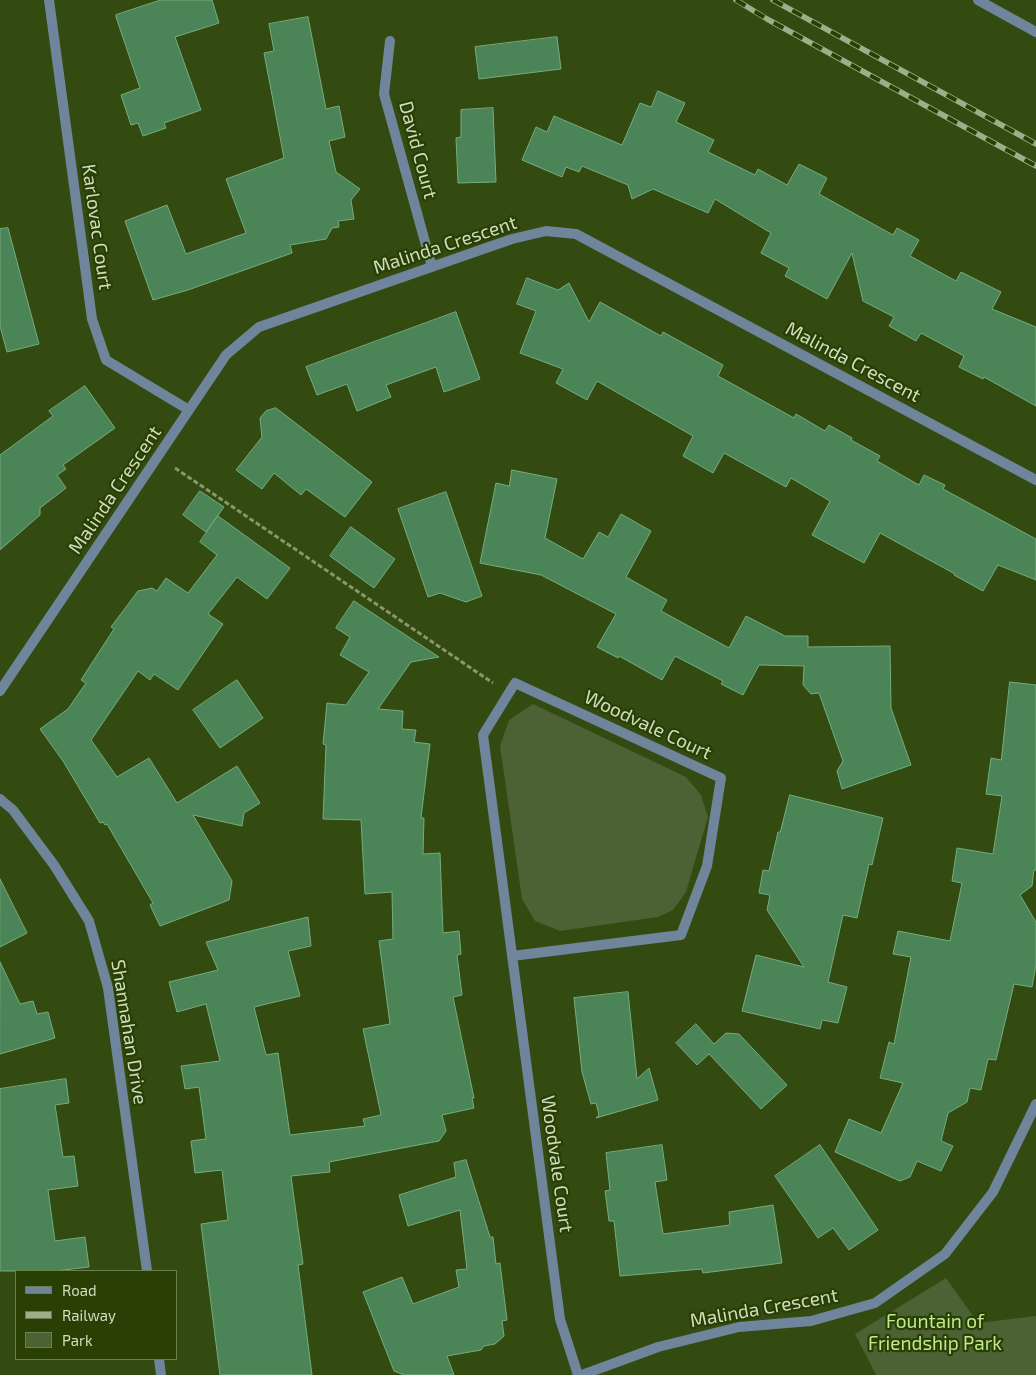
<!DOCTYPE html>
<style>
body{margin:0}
#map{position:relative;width:1036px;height:1375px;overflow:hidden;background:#334a11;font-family:"Exo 2",sans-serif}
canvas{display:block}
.legend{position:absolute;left:15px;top:1270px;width:162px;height:90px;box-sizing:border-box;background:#293f03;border:1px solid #6b7f4f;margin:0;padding:6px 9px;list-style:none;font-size:15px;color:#cfdec0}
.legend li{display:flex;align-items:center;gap:10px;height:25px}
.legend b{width:25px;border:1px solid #6b7f4f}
</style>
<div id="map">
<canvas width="1036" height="1375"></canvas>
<ul class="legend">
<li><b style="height:6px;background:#6f859b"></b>Road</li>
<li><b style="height:6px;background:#9daf88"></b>Railway</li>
<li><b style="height:14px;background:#4c6134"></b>Park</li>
</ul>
</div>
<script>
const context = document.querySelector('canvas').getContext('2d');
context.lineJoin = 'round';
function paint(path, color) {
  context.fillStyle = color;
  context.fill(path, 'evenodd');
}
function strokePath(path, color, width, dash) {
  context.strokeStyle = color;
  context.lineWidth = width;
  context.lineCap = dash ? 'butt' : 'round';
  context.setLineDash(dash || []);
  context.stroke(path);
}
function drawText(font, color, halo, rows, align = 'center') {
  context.font = font + ' "Exo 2",sans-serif';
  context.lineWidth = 4.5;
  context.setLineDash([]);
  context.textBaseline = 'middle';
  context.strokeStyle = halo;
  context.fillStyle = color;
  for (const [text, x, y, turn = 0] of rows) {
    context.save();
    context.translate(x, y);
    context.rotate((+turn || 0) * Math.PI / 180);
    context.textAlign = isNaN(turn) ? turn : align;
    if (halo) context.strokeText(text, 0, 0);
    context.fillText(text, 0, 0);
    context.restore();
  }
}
const green = new Path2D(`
 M533,704l153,73 15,18 7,22 -22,75 -13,18 -15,7 -98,14 -25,-10 -13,-22 -22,-153 9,-26z
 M946,1278l32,45 58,-7v59h-160l-21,-41z`);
const building = new Path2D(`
 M161,0h51l7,23 -44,14 26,73 -37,13 2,5 -23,8 -5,-13 -7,2 -10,-30 19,-7 -24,-71v-2z
 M308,17l18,92 13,-3 6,31 -16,4 7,31 24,17 -9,11 3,19 -16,2 1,6 -7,1 -6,11 -36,6 2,8 -104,37 -35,10 -28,-79 42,-16 19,49 60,-21 -20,-54 58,-21 -20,-105 10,-2 -5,-27z
 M557,37l4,32 -82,10 -4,-32z
 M658,91l27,12 -9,19 38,18 -6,12 47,23 3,-6 29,16 12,-21 28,14 -8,16 74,41 4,-7 22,12 -9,16 46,25 5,-9 40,20 -9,17 44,18v79l-52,-29 -1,2 -24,-12 5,-11 -43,-23 -5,8 -27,-15 5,-9 -31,-16 -11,-48 -25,46 -42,-23 4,-8 -28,-15 10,-20 -56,-34 -7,14 -55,-24 -21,10 -4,-14 -46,-19 -3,6 -13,-5 -4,10 -40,-17 14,-33 11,5 7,-16 68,29 18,-42 11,4z
 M493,108l3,74 -38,1 -2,-45 5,-1v-27z
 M8,228l31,116 -32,8 -7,-26v-97z
 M527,278l31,12 11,-7 20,39 11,-20 61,34 2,-4 60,33 -5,11 76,42 2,-4 29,17 4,-6 23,13 -1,2 29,16 -3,5 42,24 5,-10 21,10 -2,4 93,50v41l-38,-15 -15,26 -29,-16 1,-1 -75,-41 -16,30 -52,-28 18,-34 -39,-23 -5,9 -62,-34 -11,20 -30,-17 10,-20 -96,-55 -10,19 -31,-17 7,-14 -43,-16 16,-42 -19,-7z
 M456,312l24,67 -36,13 -8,-25 -50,18 5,12 -34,14 -10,-27 -30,11 -11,-28z
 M85,386l30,42 -52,37 3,4 -9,6 9,13 -26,20v7l-40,35v-95l53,-39 -4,-5z
 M276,408l96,74 -27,35 -39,-28 -5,6 -27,-22 -12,16 -26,-19 26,-33 -2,-19 6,-7z
 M512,470l45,9 -12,59 38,21 16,-27 9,5 13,-23 30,17 -25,46 41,23 -6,11 68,37 17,-32 39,20h23v11l82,-1 1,62 20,57 -69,24 -5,-18 6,-10 -24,-68 -8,1 -8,-9 1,-19 -45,-1 -16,30 -22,-11 2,-3 -48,-25 -13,24 -43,-24 -1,2 -21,-11 19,-33 -75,-39 -61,-12 16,-80 13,3z
 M200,491l24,16 -18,25 -23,-17z
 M446,492l36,104 -16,6 -26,-9 -12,4 -30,-88z
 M218,516l72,52 -23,31 -30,-22 -29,37 15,10 -45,66 -24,-16 -4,6 -12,-9 -47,69 26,37 32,-19 28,45 60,-37 23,37 -16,10 -2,13 -49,-11 39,66 -3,19 -69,26 -10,-21 3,-2 -46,-79 -2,1 -2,-3 -3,1 -37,-62 -23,-32 28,-20 18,-26 -5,-3 33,-51 -3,-2 27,-36 14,-3 5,3 9,-13 22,15 29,-38 -17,-13z
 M351,527l44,32 -21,29 -44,-32z
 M354,601l85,56 -28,5 -33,47 25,2 -1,18 14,1 -2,12 16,2 -9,74h3l-1,36 17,-1 3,80 16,-2 2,23 -4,1 5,40 -9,2 21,101h-2l2,10 -32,7 4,16 -7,10 -110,21 1,10 -39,4 12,88 -5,1 14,110h-92l-19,-151 27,-4 -6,-50 -27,3 -4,-32 15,-2 -7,-52 -14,2 -4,-23 39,-5 -14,-57 -29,8 -8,-30 49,-12 -12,-28 102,-25 3,29 -23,5 12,45 -46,11 12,48 12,-2 12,82 75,-9 -2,-7 18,-4 -18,-86 27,-5 -11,-83 14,-2 -1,-47 -27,2 -4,-74 -38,-1 3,-74 -3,-1 4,-41 19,2 23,-33 -29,-17 10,-18 -14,-9z
 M237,680l26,38 -43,30 -27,-38z
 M1010,682l26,3v185h-2l-2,16 -12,9 16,27v43l-4,22 -18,-3 -18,76 -8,-1 -7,31 -11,-2 -3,14 -19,11 -7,28 12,5 -12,25 -24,-10 -7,16 -10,4 -65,-29 14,-33 32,14 22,-50 -23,-5 9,-36 5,2 17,-87 -18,-3 5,-23 52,10 12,-58 -10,-2 5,-33 36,6 9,-58 -16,-2 5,-36 10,2z
 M790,795l93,23 -11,47 -3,-1 -12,54 -14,-3 -15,67 19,5 -9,36 -16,-3 -2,9 -78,-18 14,-56 48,12 -37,-57 3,-15 -11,-2 4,-23 6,1 9,-39h2z
 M0,879l27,54 -27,14z
 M0,962l20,42 13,-3 4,13 11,-2 7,26 -55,16z
 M628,992l9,87 12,-11 9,32 -62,18 3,-3 -3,-12 -5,1 -9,-32 -8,-74z
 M696,1024l18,20 12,-11 13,1 48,51 -26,24 -52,-55 -12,11 -21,-22z
 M66,1079l3,24 -14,2 8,52 11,-1 4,30 -30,4 7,51 30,-4 4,30 -34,4h-55v-182z
 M662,1145l5,35 -12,2 8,52 67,-9 -1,-13 44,-7 9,58 -79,10 -1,-4 -82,7 -6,-55h-5l-4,-30 5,-1 -4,-37z
 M820,1145l58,85 -29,20 -16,-22 -15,10 -43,-62z
 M466,1160l24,77h3l3,27 4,-1 7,57 -5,1 2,15 -9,8 -11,2 -3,4 -34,6 7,19h-50l-10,-4 -31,-79 39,-15 11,27 46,-17 -3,-17 11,-1 -7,-59 -52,16 -9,-31 57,-18 -2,-14z`);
const path = new Path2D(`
 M175,468l318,215`);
const minor = new Path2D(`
 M49,0l43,319 14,41 83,50
 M978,0l58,32
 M390,41l-6,53 48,173
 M0,691l226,-336 33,-28 253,-88 34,-8 30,3 460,246
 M0,799l13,11 41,55 35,56 19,67 39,283
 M512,956l169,-21 26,-69 14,-88 -206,-95 -32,52 77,584 18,56
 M159,1359l2,16
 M582,1375l76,-28 81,-20 72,-6 64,-18 70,-49 48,-62 43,-88`);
const rail = new Path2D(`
 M736,0l31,19 269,147
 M773,0l263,144`);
const streetNames = [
 ["David Court",418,150,75],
 ["Karlovac Court",97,227,82],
 ["Malinda Crescent",445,245,-18],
 ["Malinda Crescent",853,362,28],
 ["Malinda Crescent",115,490,-56],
 ["Woodvale Court",648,725,25],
 ["Shannahan Drive",129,1032,81],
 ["Woodvale Court",557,1164,82],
 ["Malinda Crescent",764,1308,-10]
];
const parkNames = [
 ["Fountain of",935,1322],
 ["Friendship Park",935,1344]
];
paint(green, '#4c6134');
paint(building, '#4b8557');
strokePath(building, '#76ac7f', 1);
strokePath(path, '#86996e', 3, [5, 2.5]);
strokePath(minor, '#6f859b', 10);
strokePath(rail, '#9daf88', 5.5);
strokePath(rail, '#293f03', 4, [11]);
drawText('19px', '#cfdec0', '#293f03', streetNames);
drawText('19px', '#c0ea90', '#293f03', parkNames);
</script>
